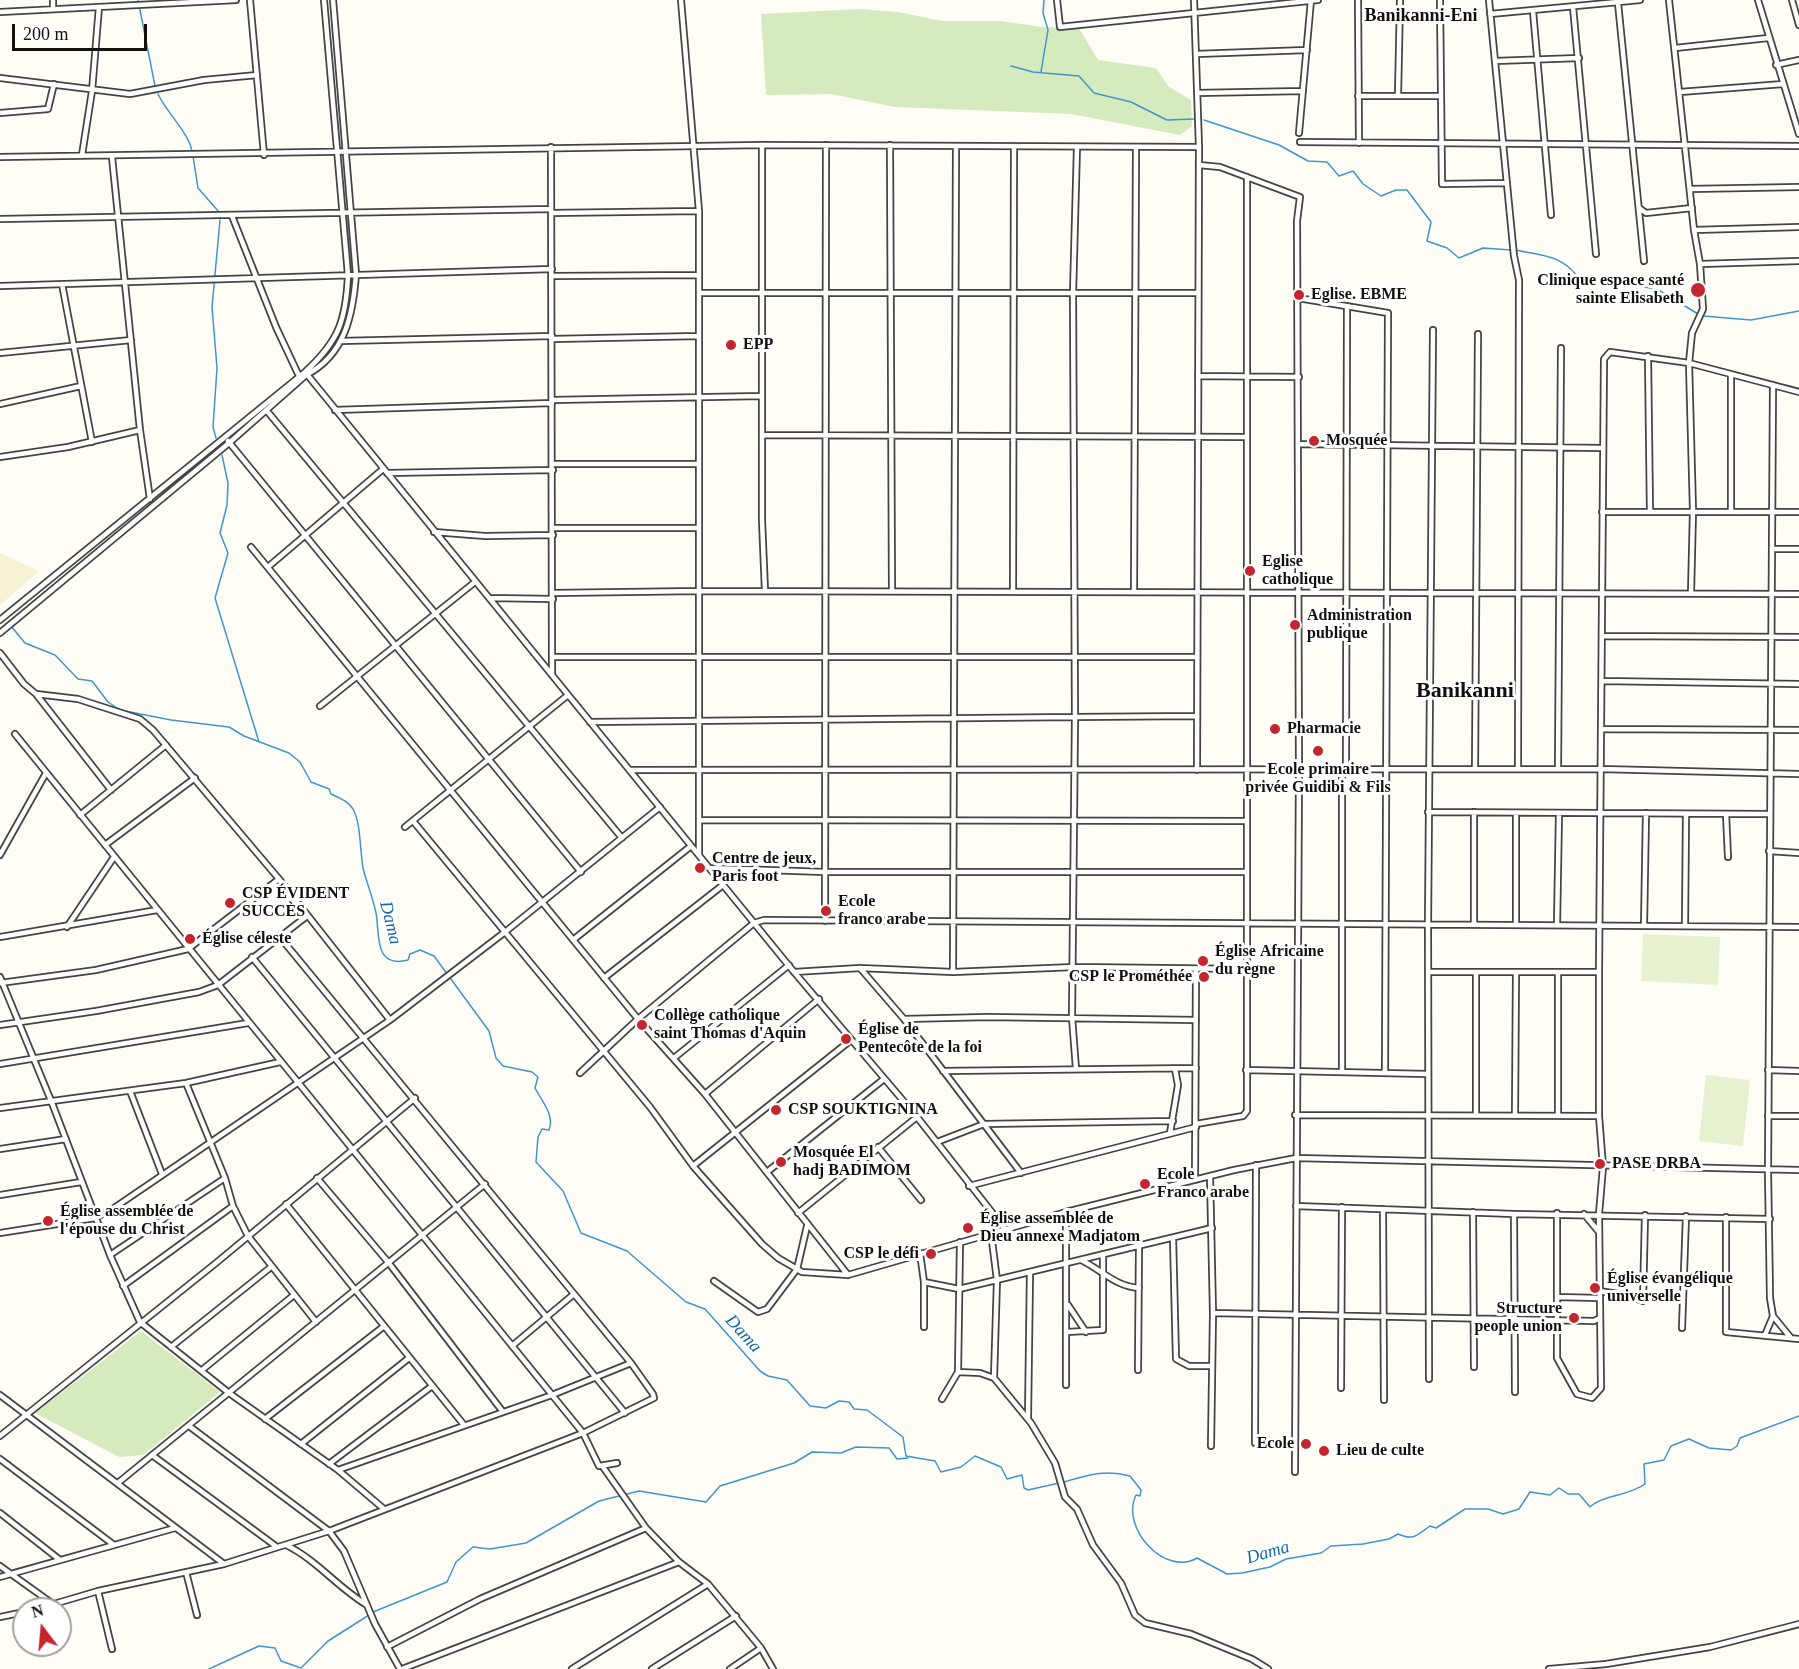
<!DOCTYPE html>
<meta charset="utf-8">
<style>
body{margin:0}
#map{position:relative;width:1799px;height:1669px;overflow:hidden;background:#fffdf5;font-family:"Times New Roman",serif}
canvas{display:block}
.north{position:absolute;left:12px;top:1597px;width:60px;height:60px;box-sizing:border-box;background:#fff;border:2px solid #a0a0a0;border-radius:50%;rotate:344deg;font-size:16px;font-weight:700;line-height:24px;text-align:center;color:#111}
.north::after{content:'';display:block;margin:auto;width:21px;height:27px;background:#c4262e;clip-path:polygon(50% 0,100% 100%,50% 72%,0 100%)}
.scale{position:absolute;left:12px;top:24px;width:135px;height:27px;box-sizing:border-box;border:3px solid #111;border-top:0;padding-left:8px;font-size:18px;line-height:21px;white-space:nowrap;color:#111;-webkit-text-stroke:4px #fff;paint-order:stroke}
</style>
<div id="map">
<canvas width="1799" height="1669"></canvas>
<div class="north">N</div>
<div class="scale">200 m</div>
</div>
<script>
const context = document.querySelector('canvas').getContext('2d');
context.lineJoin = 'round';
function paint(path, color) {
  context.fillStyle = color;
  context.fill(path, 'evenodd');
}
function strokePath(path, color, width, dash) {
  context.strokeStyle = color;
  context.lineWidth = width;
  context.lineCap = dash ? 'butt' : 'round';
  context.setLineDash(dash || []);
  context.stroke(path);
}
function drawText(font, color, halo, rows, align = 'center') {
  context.font = font + ' "Times New Roman",serif';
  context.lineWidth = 6;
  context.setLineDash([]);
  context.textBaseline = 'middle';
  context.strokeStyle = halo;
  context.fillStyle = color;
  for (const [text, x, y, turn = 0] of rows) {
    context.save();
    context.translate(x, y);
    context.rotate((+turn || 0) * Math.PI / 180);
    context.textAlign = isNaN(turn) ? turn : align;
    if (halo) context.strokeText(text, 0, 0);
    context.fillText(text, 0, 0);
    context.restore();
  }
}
const farmland = new Path2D(`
 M0,553l39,18 -39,34z`);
const green = new Path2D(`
 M859,9l39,3 44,9h58l42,6 37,1 19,32 58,8 13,19 22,13 1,26 -12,9 -109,-21 -176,-7 -64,-13 -65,1 -5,-81z
 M141,1331l79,61 -77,63 -24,2 -84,-44z`);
const pitch = new Path2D(`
 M1643,934l77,3 -2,48 -77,-4z
 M1706,1075l44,5 -7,66 -44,-5z`);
const stream = new Path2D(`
 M138,0l17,86
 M1011,66l22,6 46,4 15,17 37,9 36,18 28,-1
 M1041,72l7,-42 -5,-17 1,-13
 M158,94c8,18 32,40 34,58
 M1204,120l75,25 29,16 19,1 12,14 14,-5 10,13 18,12 15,-6h11l24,32 -4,19 20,7 12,10 24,-10 28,2
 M193,156l5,32 21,24
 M1516,250c26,6 44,4 62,27l79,12 41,25
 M1703,316l48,4 48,-9
 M216,438l-3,-11 4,-59 -5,-61 8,-87
 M222,455l6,28 -1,22 -7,28 8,20 -13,45 44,144
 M11,626l14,17 30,12 23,24 14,2 16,21 12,8 51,10 58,7 15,9 45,17 11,9 11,20 18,7 2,5c8,4 17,7 22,15 8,14 7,43 10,59 4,16 10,30 13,45 4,20 -3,56 32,47l2,-6 10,-4 14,6 55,75 7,27 7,8 29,6 6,5 -3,11c6,12 20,27 14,42l-7,-1 -4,8 -2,25 27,29 18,42 46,18 59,51 19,7 55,62 8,5 19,4 23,26 16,2 13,-7 10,1 5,7 13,1 36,27 3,19 29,5 6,11 20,-5 14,-11 26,11 6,12 15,-4 2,13 4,2 31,-7
 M1064,1482c23,-7 42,-13 66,-6l11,14 -1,6 -4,-1c-16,33 29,82 61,63l30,16 15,-1 28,-6 16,-8 35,-6 10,-7 32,-2 26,-5 9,-5c16,7 19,1 32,-8l6,2 29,-19h23l15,5 16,-5 11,-17 20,3 9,-7 9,6h11l11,13c12,-12 39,-11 55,-23l-1,-20 20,-4 7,-14 18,-7 20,9 22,2 6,-4 3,-8 59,-22
 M373,1612l74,-30 9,-20 17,-15 17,2 36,-6 73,-42 40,-10 67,11 14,-16 74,-23 18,-11 29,1 15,-6 33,1 8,11 11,-1
 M209,1669l50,-23 16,2 6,13 20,7 27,-27 41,-26`);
const minor = new Path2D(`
 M53,0v9
 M250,0l14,155
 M681,0l18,211v644
 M1057,0l3,27 258,-27
 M1194,0l5,147 -2,623
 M1358,0l1,143
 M1440,0l2,184 65,-1
 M1489,0l25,256 5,24 -1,489
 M1669,0l25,230 6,34 3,45 -11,24 -3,30 4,148 -2,82
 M1758,0l41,134
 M1792,0l7,25
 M1618,3l26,258
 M1573,7l23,247
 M1533,11l18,204
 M0,12l236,-12
 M1490,14l150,-14
 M1675,48l93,-10
 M1196,54l111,-4
 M1495,61l84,-3
 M1776,65l23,-5
 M0,78l130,16 74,-14 53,-5
 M1680,92l103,-8
 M1197,93l106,-2
 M1358,96h83
 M1398,96l2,-96
 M0,113l48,-4 6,-25
 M1299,133l12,-133
 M1300,142l499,4
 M762,145v375l3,71
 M890,145l2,446
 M551,147l1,528
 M82,155l10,-64 7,-84
 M0,157l762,-12 437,2
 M112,157l28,273 10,69
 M1199,165l21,2 80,30 -3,24 2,549 -4,702
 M1690,189l109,-2
 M1639,208l7,5 46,-5
 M551,213l148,-2
 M232,216l44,111 23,49
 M0,219l551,-10
 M1694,230l105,-3
 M1700,264l99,-3
 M552,276l147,-1
 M62,284l30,158
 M0,286l552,-17
 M699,293h499
 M1298,298l90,15 -3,759
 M552,339l147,-3
 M341,341l211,-5
 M0,353l131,-13
 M1648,356l2,156
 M305,372l489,600 123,145 88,112
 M1198,376l101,1
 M552,400l210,-4
 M0,404l81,-18
 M335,410l217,-7
 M267,411l355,427
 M762,435l484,2
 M228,441l353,431
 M1299,444l303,4
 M0,457l68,-10 72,-17
 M553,464h146
 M387,473l166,-3
 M1731,511v-137
 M1602,512h197
 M553,528h146
 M434,532l51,4 68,-1
 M251,547l387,472 67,75 143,181
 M1773,549h26
 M268,567l115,-98
 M1013,592l1,-446
 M1134,592l2,-445
 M553,593l146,-2 1100,3
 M490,598l63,1
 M0,620l305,-248c34,-31 41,-52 43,-97l-24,-275
 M0,633l229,-190 77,-68c39,-20 47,-60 50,-101l-23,-274
 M1602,636l197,1
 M0,653l24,31 12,10 42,5 62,20 13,11 126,149 111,141
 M554,657h643
 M1602,681l197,3
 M36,694l75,96
 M320,706l155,-124
 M590,722l485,-5 -2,-424 4,-146
 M1602,729l197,1
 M15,734l568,699 16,33 18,-3
 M1346,769l1,-462
 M1475,769l3,-435
 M1558,769l3,-421
 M630,770l971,-1 198,5
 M1428,812l342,2
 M1474,812v113
 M1516,813v112
 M1726,814l2,43
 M80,815l86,-70
 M699,820l548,1
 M413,821l237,286 43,59 69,78 16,14 24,14 46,3 218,-63 168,-42 62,-12 503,12
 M405,827l163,-132
 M105,845l90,-67
 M1769,851l30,2
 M0,855l46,-82
 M709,868l116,4h422
 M825,921l1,-776
 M1557,925l2,-112
 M1644,926l2,-113
 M1685,926l1,-112
 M67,927l47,-70
 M0,937l157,-27
 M573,940l118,-94
 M252,957l373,456
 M860,968l44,51 117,154
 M794,972l66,-4 93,4 121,-5 173,2
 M953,972l3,-826
 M1428,972h171
 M1476,972v143
 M0,977l52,126 58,152 30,67 89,71 109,77 46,39
 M604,978l119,-93
 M0,983l96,-13 92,-21 91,-70
 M904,1019l84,-2 208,3
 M0,1025l96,-14 103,-19 19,-7 89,-69
 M674,1058l115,-93
 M0,1064l248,-41
 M1076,1069l-4,-52 3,-300 122,-1
 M1246,1070l181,4
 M1768,1070l31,1
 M943,1071l253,-3
 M1342,1071v-302
 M580,1073l58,-54 116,-96 10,-3 1035,7
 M186,1083l39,95 8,28 15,30 68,86
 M130,1091l32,83
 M705,1094l114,-95
 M0,1108l186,-25 94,-21
 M1295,1115l304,1
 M1515,1115l1,-143
 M1558,1116v-144
 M1768,1116h31
 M1196,1124l47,-8 4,-5v-934
 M1170,1133l8,-48 -3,-16
 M937,1142l47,-18 189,-3
 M878,1147l43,53
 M0,1149l66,-10
 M693,1166l158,-126
 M767,1172l117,-93
 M1210,1176l3,137 -2,133
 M317,1178l71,84 115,150
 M1195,1180l1,-211
 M969,1186l227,-59
 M0,1195l81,-13
 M286,1204l178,221
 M1296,1206l218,8 256,5
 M1383,1209l1,191
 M1066,1212v173
 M1473,1212l1,155
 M798,1213l119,-96
 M1557,1213v145l20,36 15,4 9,-10 -2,-174 4,-47 -4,-51v-144l5,-613 6,-7 79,11 110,29
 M1514,1214l1,178
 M1584,1214l15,18
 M1726,1217v115l73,7
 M0,1233l95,-15 19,-10 276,-188 115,-88 155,-125
 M991,1233l6,47 -3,98
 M1173,1238l3,121 13,7h23
 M920,1253l4,29v45
 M110,1255l115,-77
 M1081,1260c21,10 33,26 58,28
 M714,1281l44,31 9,-3 30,-40 10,-43
 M924,1282l35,7 253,-61
 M123,1286l110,-80
 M1599,1291l26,4 18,6 2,-86
 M1557,1297l42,1
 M1068,1305l18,27
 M1213,1313l381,8 6,-3
 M1773,1316l18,22
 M1682,1328l4,-112
 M1067,1332l36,-2v-76
 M1765,1335l8,-19 -3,-18 -2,-127 5,-786
 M512,1346l62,-52
 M171,1347l100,-80
 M202,1370l92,-75
 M1138,1370l1,-124
 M958,1372l22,1 14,5 37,45 24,40 10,34 12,12 16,36 28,38 14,32 10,8 46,11 61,25 16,10
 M1429,1379l-1,-454 5,-595
 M1341,1388l1,-181
 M0,1395l224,169
 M942,1399l16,-27 2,-130
 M1028,1418l2,-146
 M265,1419l118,-92
 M189,1426l140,105 15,20 31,73 25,45
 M0,1436l216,-173 199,-165
 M1255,1443l1,-278
 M301,1444l108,-86
 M152,1455l125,92
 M0,1459l114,86
 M329,1464l103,-78
 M603,1467l43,61 33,34 29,22 53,64 12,21
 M338,1470l214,-75 79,-32
 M119,1482l366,-298
 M0,1513l60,47
 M286,1545c31,15 52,43 81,60
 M0,1566l53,38
 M186,1572l11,43
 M0,1577l175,-49
 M98,1591l14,58
 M37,1609l61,-18 126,-27 105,-33 254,-98 71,-35 -1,-4 -22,-31 -352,-427
 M0,1617l24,-5
 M387,1647l93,-48 166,-71
 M402,1669l277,-107
 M572,1669l136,-85
 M652,1669l84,-53
 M730,1669l31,-21
 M1549,1669l57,-5 104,-17 89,-23`);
const markers = [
 [1698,290,8,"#c4262e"],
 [1299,295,6,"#c4262e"],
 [731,345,6,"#c4262e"],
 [1314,441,6,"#c4262e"],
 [1250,571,6,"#c4262e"],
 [1295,625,6,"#c4262e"],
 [1275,729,6,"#c4262e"],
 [1318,751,6,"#c4262e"],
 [700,868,6,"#c4262e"],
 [230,903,6,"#c4262e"],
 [826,911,6,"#c4262e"],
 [190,939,6,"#c4262e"],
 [1203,961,6,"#c4262e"],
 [1204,977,6,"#c4262e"],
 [642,1025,6,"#c4262e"],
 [846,1039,6,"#c4262e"],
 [776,1110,6,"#c4262e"],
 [781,1162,6,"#c4262e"],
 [1600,1164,6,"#c4262e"],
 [1145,1184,6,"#c4262e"],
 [48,1221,6,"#c4262e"],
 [968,1228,6,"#c4262e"],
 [931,1254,6,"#c4262e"],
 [1595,1288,6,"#c4262e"],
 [1574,1318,6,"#c4262e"],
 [1306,1444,6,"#c4262e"],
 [1324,1451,6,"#c4262e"]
];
const poiNames = [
 ["Clinique espace santé",1684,281,"right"],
 ["sainte Elisabeth",1684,299,"right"],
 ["Eglise. EBME",1311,295],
 ["EPP",743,345],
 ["Mosquée",1326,441],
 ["Eglise",1262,562],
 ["catholique",1262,580],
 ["Administration",1307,616],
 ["publique",1307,634],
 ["Pharmacie",1287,729],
 ["Ecole primaire",1318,770,"center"],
 ["privée Guidibi & Fils",1318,788,"center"],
 ["Centre de jeux,",712,859],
 ["Paris foot",712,877],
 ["CSP ÉVIDENT",242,894],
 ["SUCCÈS",242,912],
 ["Ecole",838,902],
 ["franco arabe",838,920],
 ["Église céleste",202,939],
 ["Église Africaine",1215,952],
 ["du règne",1215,970],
 ["CSP le Prométhée",1192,977,"right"],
 ["Collège catholique",654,1016],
 ["saint Thomas d'Aquin",654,1034],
 ["Église de",858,1030],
 ["Pentecôte de la foi",858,1048],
 ["CSP SOUKTIGNINA",788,1110],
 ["Mosquée El",793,1153],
 ["hadj BADIMOM",793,1171],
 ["PASE DRBA",1612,1164],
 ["Ecole",1157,1175],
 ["Franco arabe",1157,1193],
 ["Église assemblée de",60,1212],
 ["l'épouse du Christ",60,1230],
 ["Église assemblée de",980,1219],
 ["Dieu annexe Madjatom",980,1237],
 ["CSP le défi",919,1254,"right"],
 ["Église évangélique",1607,1279],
 ["universelle",1607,1297],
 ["Structure",1562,1309,"right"],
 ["people union",1562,1327,"right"],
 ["Ecole",1294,1444,"right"],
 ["Lieu de culte",1336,1451]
];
const neighbourhoodNames = [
 ["Banikanni-Eni",1421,16]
];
const waterNames = [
 ["Dama",390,923,76],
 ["Dama",743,1334,48],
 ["Dama",1268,1553,-16]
];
const districtNames = [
 ["Banikanni",1465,691]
];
paint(farmland, '#f6f3d4');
paint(green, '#d5ebbd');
paint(pitch, '#e6f2cf');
strokePath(stream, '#3f96cf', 1.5);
strokePath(minor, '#444', 8);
strokePath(minor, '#fff', 4.5);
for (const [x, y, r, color] of markers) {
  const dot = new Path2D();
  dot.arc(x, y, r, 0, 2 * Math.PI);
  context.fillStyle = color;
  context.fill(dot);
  strokePath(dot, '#fff', 2);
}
drawText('bold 16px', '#111', '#fff', poiNames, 'left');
drawText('bold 18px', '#111', '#fff', neighbourhoodNames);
drawText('italic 18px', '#1768a6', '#fff', waterNames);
drawText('bold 22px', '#111', '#fff', districtNames);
</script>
